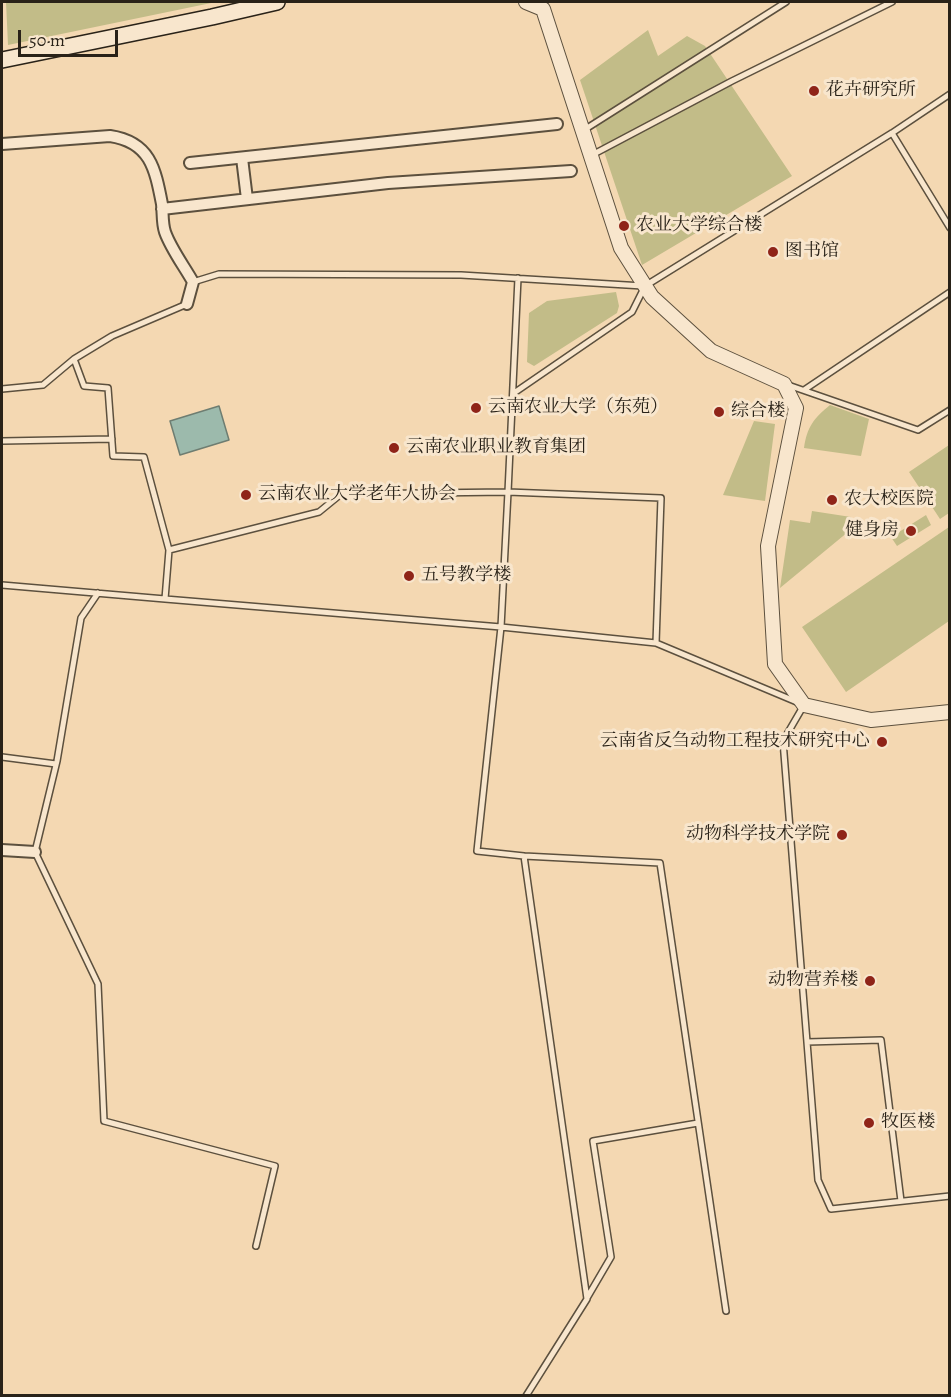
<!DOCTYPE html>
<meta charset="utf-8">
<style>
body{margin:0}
#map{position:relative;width:951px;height:1397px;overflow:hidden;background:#f4d8b2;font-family:Alegreya,serif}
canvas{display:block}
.frame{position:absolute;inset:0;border:3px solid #292218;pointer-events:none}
.scale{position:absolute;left:18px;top:30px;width:100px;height:27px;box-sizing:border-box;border:3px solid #292218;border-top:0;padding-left:8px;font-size:18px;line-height:21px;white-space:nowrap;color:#292218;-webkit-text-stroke:4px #f8e6cd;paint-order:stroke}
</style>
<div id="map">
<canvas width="951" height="1397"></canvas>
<div class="frame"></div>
<div class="scale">50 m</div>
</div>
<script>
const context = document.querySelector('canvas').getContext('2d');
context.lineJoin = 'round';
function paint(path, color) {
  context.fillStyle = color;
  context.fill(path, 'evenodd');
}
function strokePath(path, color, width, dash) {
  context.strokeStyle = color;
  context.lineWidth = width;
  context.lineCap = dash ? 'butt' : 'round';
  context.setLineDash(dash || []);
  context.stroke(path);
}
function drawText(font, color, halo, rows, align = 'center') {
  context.font = font + ' Alegreya,"Noto Serif SC",serif';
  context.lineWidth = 6;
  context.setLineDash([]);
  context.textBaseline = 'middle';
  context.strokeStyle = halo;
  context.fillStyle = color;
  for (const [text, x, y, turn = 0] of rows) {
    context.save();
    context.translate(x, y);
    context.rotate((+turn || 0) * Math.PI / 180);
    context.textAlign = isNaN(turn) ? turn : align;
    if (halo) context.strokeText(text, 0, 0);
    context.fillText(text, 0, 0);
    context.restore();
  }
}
const green = new Path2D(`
 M6,2h210l-208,43z
 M648,30l10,26 29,-20 18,10 87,130 -150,89 -62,-185z
 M616,292l3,14 -2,7 -83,53 -7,-4 2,-49 18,-12z
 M830,405l39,14 -8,37 -57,-8c3,-21 10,-30 26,-43z
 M754,421l21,3 -10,77 -42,-6z
 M949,445v68l-9,6 -31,-47z
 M812,511l39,6 -1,8 4,2 -74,61 10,-68 20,3z
 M926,515l5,10 -34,21 -6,-9z
 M949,527v94l-103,71 -44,-65z`);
const water = new Path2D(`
 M219,406l10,34 -49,15 -10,-34z`);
const service = new Path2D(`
 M584,130l202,-128
 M892,133l58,95
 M592,155l140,-74 160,-79
 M193,282l26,-8 242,1 182,11
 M187,304l-75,32 -38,23 10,27 24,2 5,68 31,1 25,93 150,-38 22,-18 167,-2 10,-214
 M788,385l130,45 32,-20
 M2,389l41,-4 31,-26
 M804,390l146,-98
 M514,393l118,-81 13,-26 247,-153 58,-39
 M2,441l110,-2
 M169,550l-4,49 336,28 155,16 148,62 -21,36 35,439 13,29 119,-13
 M2,585l163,14
 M98,593l-17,25 -24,143 -22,91 63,132 6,137 171,45 -19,80
 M2,757l54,7
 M524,856l136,7 66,448
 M807,1042l74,-2 20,161
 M587,1298l24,-41 -18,-116 105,-18
 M526,1396l61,-97 -63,-443 -47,-5 24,-224 7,-135 153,6 -5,145`);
const minor = new Path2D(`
 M2,144l108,-8c40,6 45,32 52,68 1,9 0,19 3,28 6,17 19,34 28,50l-6,22
 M242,158l5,41
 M190,163l367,-39
 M162,209l226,-26 183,-12
 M2,850l33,2`);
const tertiary = new Path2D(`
 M526,2l17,7 78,239 31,49 59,54 73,33 12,24 -28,138 7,118 29,41 67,15 79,-8`);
const secondary = new Path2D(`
 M2,60l210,-43 65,-15`);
const markers = [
 [814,91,6,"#8f2418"],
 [624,226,6,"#8f2418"],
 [773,252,6,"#8f2418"],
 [476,408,6,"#8f2418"],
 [719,412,6,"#8f2418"],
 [394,448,6,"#8f2418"],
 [246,495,6,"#8f2418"],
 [832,500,6,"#8f2418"],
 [911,531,6,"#8f2418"],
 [409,576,6,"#8f2418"],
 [882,742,6,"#8f2418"],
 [842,835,6,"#8f2418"],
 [870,981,6,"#8f2418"],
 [869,1123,6,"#8f2418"]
];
const poiNames = [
 ["花卉研究所",826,91],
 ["农业大学综合楼",636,226],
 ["图书馆",785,252],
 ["云南农业大学（东苑）",488,408],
 ["综合楼",731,412],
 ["云南农业职业教育集团",406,448],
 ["云南农业大学老年人协会",258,495],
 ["农大校医院",844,500],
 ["健身房",899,531,"right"],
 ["五号教学楼",421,576],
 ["云南省反刍动物工程技术研究中心",870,742,"right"],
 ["动物科学技术学院",830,835,"right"],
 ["动物营养楼",858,981,"right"],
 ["牧医楼",881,1123]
];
paint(green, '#c2bc88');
paint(water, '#9cbaac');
strokePath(water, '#6e7d71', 1.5);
strokePath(service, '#5c503e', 8);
strokePath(minor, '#5c503e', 14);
strokePath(tertiary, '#5c503e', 16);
strokePath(secondary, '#292218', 18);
strokePath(service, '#f8e6cd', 5);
strokePath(minor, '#f8e6cd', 10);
strokePath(tertiary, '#f8e6cd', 14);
strokePath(secondary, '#f8e6cd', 15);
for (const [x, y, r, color] of markers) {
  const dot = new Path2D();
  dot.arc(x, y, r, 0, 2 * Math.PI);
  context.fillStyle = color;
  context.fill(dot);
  strokePath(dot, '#f8e6cd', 2);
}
drawText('18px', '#292218', '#f8e6cd', poiNames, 'left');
</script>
